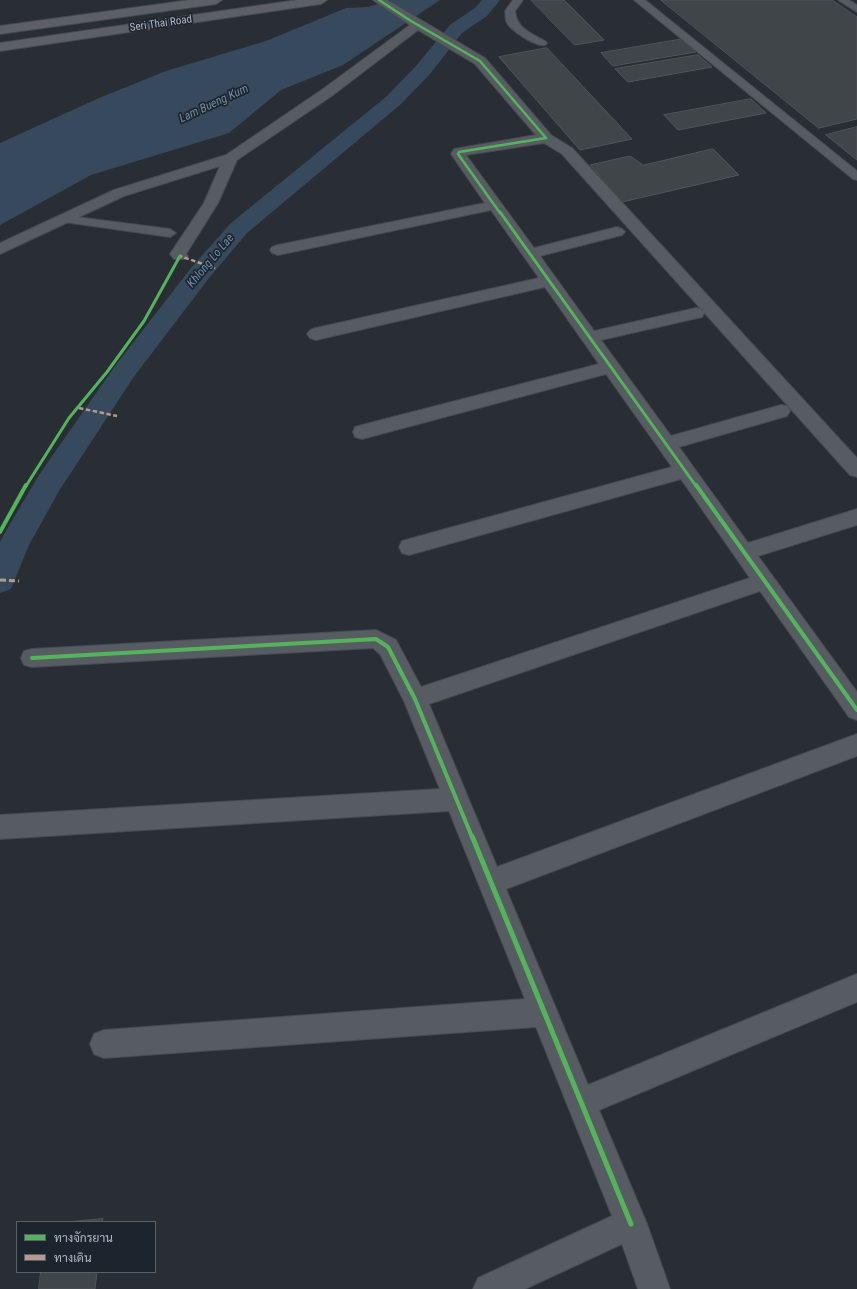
<!DOCTYPE html>
<meta charset="utf-8">
<style>
body{margin:0}
#map{position:relative;width:857px;height:1289px;overflow:hidden;background:#282e33;font-family:"Roboto Condensed",Sarabun,sans-serif}
canvas{display:block}
.legend{position:absolute;left:16px;top:1221px;width:140px;height:52px;box-sizing:border-box;background:#1c242e;border:1px solid #58606a;margin:0;padding:5px 7px;list-style:none;font-size:12px;color:#b1bac5}
.legend li{display:flex;align-items:center;gap:8px;height:20px}
.legend b{width:20px;border:1px solid #58606a}
</style>
<div id="map">
<canvas width="857" height="1289"></canvas>
<ul class="legend">
<li><b style="height:5px;background:#56b35d"></b>ทางจักรยาน</li>
<li><b style="height:5px;background:#b69a8f"></b>ทางเดิน</li>
</ul>
</div>
<script>
const context = document.querySelector('canvas').getContext('2d');
context.lineJoin = 'round';
function paint(path, color) {
  context.fillStyle = color;
  context.fill(path, 'evenodd');
}
function strokePath(path, color, width, dash) {
  context.strokeStyle = color;
  context.lineWidth = width;
  context.lineCap = dash ? 'butt' : 'round';
  context.setLineDash(dash || []);
  context.stroke(path);
}
function drawText(font, color, halo, rows, align = 'center') {
  context.font = font + ' "Roboto Condensed",sans-serif';
  context.lineWidth = 3.5;
  context.setLineDash([]);
  context.textBaseline = 'middle';
  context.strokeStyle = halo;
  context.fillStyle = color;
  for (const [text, x, y, turn = 0] of rows) {
    context.save();
    context.translate(x, y);
    context.rotate((+turn || 0) * Math.PI / 180);
    context.textAlign = isNaN(turn) ? turn : align;
    if (halo) context.strokeText(text, 0, 0);
    context.fillText(text, 0, 0);
    context.restore();
  }
}
const water = new Path2D(`
 M392,0h48l-97,65 -62,25 -52,43 -138,42 -91,50v-82l99,-45 67,-27 100,-30 80,-33 22,-1z`);
const canal = new Path2D(`
 M482,0h18l-13,16 -25,17 -32,41 -29,30 -154,129 -38,45 -76,100 -74,113 -30,54 -18,44 -11,4v-51l3,-6 36,-61 76,-109 76,-98 40,-45 156,-127 29,-30 34,-41 25,-17z`);
const building = new Path2D(`
 M531,0h33l40,40 -29,5z
 M661,0h171l25,17v102l-38,9z
 M683,39l13,13 -83,14 -12,-13z
 M547,48l85,91 -52,11 -81,-93z
 M698,55l14,12 -84,15 -13,-13z
 M751,99l15,14 -88,17 -14,-15z
 M857,127v33l-31,-25z
 M713,149l26,26 -117,27 -32,-37 40,-9 13,9z
 M103,1219l-1,3h-35z
 M41,1272h56l-2,17h-56z`);
const lane = new Path2D(`
 M513,0h10l-8,11c2,18 16,22 30,30l2,2 -2,2c-9,2 -36,-15 -39,-24 -1,-3 0,-7 -1,-10z
 M634,0h11l212,171v9l-4,-1z
 M838,0h11l8,5v7z
 M61,215l109,14 6,4 -6,4 -113,-16 -2,-2 2,-2z`);
const street = new Path2D(`
 M373,0h14l98,58 66,77 21,13 285,310v19l-7,-2 -288,-321 -18,-11 -78,12 68,93 83,-21 5,2 3,3 -3,3 -82,21 54,75 102,-23 6,1 2,4 -2,4 -101,23 70,96 110,-31 6,1 3,5 -3,5 -108,31 69,96 109,-34v16l-99,31 99,136v28l-8,-3 -89,-126 -331,113 68,163 360,-133v22l-351,133 82,196 269,-111v28l-258,108 48,114 23,65h-32l-16,-45 -97,45h-52l5,-11 134,-62 -76,-189 -432,31 -10,-4 -4,-10 4,-10 10,-4 421,-31 -76,-188 -449,28v-24l440,-26 -36,-88 -24,-47 -7,-6 -341,19 -8,-2 -3,-7 3,-7 8,-2 344,-19 20,10 25,47 329,-109 -69,-99 -272,76 -7,-2 -3,-6 3,-6 7,-2 263,-72 -66,-93 -244,65 -7,-2 -2,-5 2,-5 7,-2 237,-61 -54,-77 -229,53 -6,-2 -3,-4 3,-4 6,-2 223,-50 -48,-68 -213,45 -6,-2 -2,-3 2,-3 6,-2 207,-42 -34,-49 3,-5 82,-14 -61,-71 -57,-34 -85,65 -96,65 -19,43 -32,51 2,2 -2,3h-12l-4,-5 34,-51 16,-37 -96,30 -124,58v-11l114,-53 112,-35 97,-66 87,-64z`);
const secondary = new Path2D(`
 M190,0h32l-6,4 -216,30v-8z
 M297,0h30l-6,4 -321,47v-8z`);
const quietFar1 = new Path2D(`
 M179,258l1,-2 37,13
 M79,408l38,8`);
const quiet = new Path2D(`
 M0,580l19,1`);
const cyclewayFar3 = new Path2D(`
 M379,0l32,21 69,40 66,77 -87,14 -1,2 42,59`);
const cyclewayFar2 = new Path2D(`
 M500,212l196,274
 M26,486l43,-68 38,-46 37,-51 36,-65`);
const cyclewayFar1 = new Path2D(`
 M696,485l161,225
 M0,532l26,-47
 M32,658l344,-19 12,8 27,52 57,138`);
const cycleway = new Path2D(`
 M472,836l159,388`);
const farStreetnames = [
 ["Seri Thai Road",161,24,-8]
];
const farWaternames = [
 ["Lam Bueng Kum",214,104,-25],
 ["Khlong Lo Lae",211,261,-50]
];
paint(water, '#374a5d');
paint(canal, '#374a5d');
paint(building, '#40454a');
strokePath(building, '#50555b', 1);
strokePath(lane, '#464a4e', 2);
strokePath(street, '#464a4e', 2);
strokePath(secondary, '#464a4e', 2);
paint(lane, '#575c62');
paint(street, '#575c62');
paint(secondary, '#5c6066');
strokePath(quietFar1, '#b69a8f', 2.5, [4.5, 2.5]);
strokePath(quiet, '#b69a8f', 3, [6, 3]);
strokePath(cyclewayFar3, '#56b35d', 2.5);
strokePath(cyclewayFar2, '#56b35d', 3);
strokePath(cyclewayFar1, '#56b35d', 4);
strokePath(cycleway, '#56b35d', 5);
drawText('11px', '#b1bac5', '#1c242e', farStreetnames);
drawText('italic 12px', '#738ea7', '#1c242e', farWaternames);
</script>
